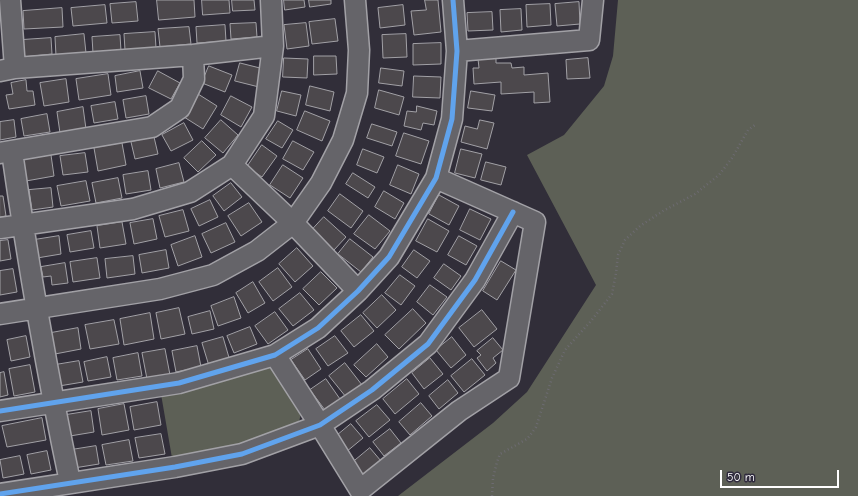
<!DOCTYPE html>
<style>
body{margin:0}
#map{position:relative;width:858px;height:496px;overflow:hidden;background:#312e39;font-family:"Comic Neue",sans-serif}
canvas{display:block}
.scale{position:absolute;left:720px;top:470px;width:119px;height:18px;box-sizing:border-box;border:2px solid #fff;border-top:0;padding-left:5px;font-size:12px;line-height:14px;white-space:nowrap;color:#fff;-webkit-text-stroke:3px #2f2a3d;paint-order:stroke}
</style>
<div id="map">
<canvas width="858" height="496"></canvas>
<div class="scale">50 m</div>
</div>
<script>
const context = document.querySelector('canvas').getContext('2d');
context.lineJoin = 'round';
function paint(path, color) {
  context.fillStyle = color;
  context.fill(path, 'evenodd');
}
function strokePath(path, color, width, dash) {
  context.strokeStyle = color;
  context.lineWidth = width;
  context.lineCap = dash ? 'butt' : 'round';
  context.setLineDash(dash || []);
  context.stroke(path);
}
const green = new Path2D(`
 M618,0h240v496h-460l95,-73 34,-31 69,-107 -69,-130 37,-20 40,-49 9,-30z
 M264,366l11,4 26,43 -2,9 -66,25 -61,11 -11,-64 66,-14z`);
const building = new Path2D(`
 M157,0h37l1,17 -36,3z
 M202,0h27l1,13 -27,2z
 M232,0h22l1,10 -22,1z
 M284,0h20l1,7 -20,3z
 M309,0h22v4l-21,3z
 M425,0h13l3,32 -27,3 -3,-24 15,-1z
 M136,2l2,19 -26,2 -2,-19z
 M579,2l1,22 -23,2 -2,-22z
 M550,4l1,21 -24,2 -1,-22z
 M105,5l2,18 -34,3 -2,-18z
 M403,5l2,20 -25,3 -2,-20z
 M62,8l1,19 -39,2 -1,-18z
 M521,9l1,21 -21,2 -1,-22z
 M492,12l1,18 -25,1 -1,-18z
 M335,19l3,22 -26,3 -3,-22z
 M256,23l1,14 -26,2 -1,-15z
 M306,23l3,23 -22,3 -3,-24z
 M225,25l1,16 -29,2 -1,-16z
 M189,27l2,17 -31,3 -2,-18z
 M155,32l1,16 -31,2 -1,-16z
 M84,34l2,19 -30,3 -1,-19z
 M406,34l1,23 -24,1 -1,-23z
 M120,35l1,16 -28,2 -1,-16z
 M51,38l1,16 -29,3 -1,-17z
 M441,43v21l-28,1v-21z
 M314,56h22l1,18 -23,1z
 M284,58l24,1 -1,19 -24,-1z
 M496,58v5h15l1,5 12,-1v8l24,-2 2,29 -16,1v-11l-33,2v-12l-27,2 -1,-16h6l-1,-9z
 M588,58l2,20 -23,1 -1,-19z
 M240,63l24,6 -5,18 -24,-6z
 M209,66l23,9 -7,17 -23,-9z
 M381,68l23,3 -2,15 -23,-3z
 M140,71l3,17 -26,4 -2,-16z
 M158,71l22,12 -9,16 -22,-11z
 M108,74l3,21 -32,5 -3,-21z
 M414,76l27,1 -1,21 -27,-1z
 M66,79l3,23 -25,4 -4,-23z
 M26,80l1,11h6l2,14 -26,4 -3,-14 7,-1 -2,-11z
 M310,86l24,6 -4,19 -24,-6z
 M379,90l25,7 -5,18 -24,-7z
 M282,91l19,4 -5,21 -19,-5z
 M471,91l24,4 -3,16 -24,-3z
 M198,94l19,12 -14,23 -19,-12z
 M146,96l3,18 -23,4 -3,-18z
 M231,96l21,11 -11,20 -20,-12z
 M115,102l3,17 -24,4 -3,-17z
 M417,106l20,5 -3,14 -11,-2 -2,7 -17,-4 3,-15 9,1z
 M83,107l3,22 -26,4 -3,-21z
 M305,111l25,10 -8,20 -25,-11z
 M47,114l3,18 -26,4 -3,-17z
 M14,120l2,17 -16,3v-18z
 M221,120l17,15 -15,18 -18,-15z
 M480,120l14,3 -7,26 -26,-7 4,-16 12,3z
 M278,121l15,9 -11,18 -16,-9z
 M184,123l9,17 -22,11 -9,-16z
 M372,124l25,8 -5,14 -25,-8z
 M404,133l25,8 -8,23 -25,-8z
 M154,137l4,17 -23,5 -4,-17z
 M202,141l14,14 -18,17 -14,-14z
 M293,141l21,11 -11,18 -20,-11z
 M122,143l4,22 -28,6 -4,-23z
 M262,145l15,11 -15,21 -15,-10z
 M363,149l21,8 -7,16 -20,-8z
 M461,149l21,5 -7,24 -20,-5z
 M85,153l3,19 -25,3 -3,-19z
 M51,155l3,21 -28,5 -3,-21z
 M486,162l20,5 -5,18 -20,-5z
 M179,163l5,19 -24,6 -4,-19z
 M283,165l20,13 -13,20 -20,-13z
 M398,165l21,9 -8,20 -21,-9z
 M148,171l3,19 -25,4 -3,-19z
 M353,173l22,14 -7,11 -22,-14z
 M118,178l4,20 -26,5 -4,-20z
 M86,181l4,20 -29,5 -4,-20z
 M231,183l11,14 -18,14 -11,-15z
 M51,188l2,19 -21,3 -3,-20z
 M384,191l20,12 -9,16 -20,-12z
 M340,194l23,17 -12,17 -23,-17z
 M439,195l20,11 -10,19 -20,-11z
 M0,196h3l3,20 -6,1z
 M210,200l8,17 -19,9 -8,-17z
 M249,203l13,19 -21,14 -13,-20z
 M470,209l21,10 -11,21 -20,-10z
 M183,210l6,21 -24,6 -6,-21z
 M369,215l21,16 -15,18 -21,-15z
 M324,217l22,20 -12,13 -22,-20z
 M153,219l4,20 -23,5 -4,-21z
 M428,219l21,12 -12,21 -21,-11z
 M122,222l4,22 -26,4 -3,-22z
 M226,223l9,19 -24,11 -9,-19z
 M91,231l3,17 -24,4 -3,-17z
 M59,236l2,18 -24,4 -3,-18z
 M195,236l7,21 -24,9 -7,-21z
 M459,236l18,10 -11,19 -18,-10z
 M350,239l23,18 -12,15 -23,-18z
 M8,240l3,19 -11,2v-20z
 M297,248l16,18 -18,16 -16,-18z
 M166,250l3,18 -27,5 -3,-18z
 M414,250l16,11 -13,17 -15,-11z
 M133,256l2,18 -28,4 -2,-19z
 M97,258l3,20 -27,4 -3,-20z
 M501,261l15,9 -19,30 -14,-9z
 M65,263l3,20 -16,2 -1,-9 -8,1 -2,-10z
 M444,264l17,12 -10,14 -17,-12z
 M278,268l14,19 -19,14 -14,-19z
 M13,269l4,23 -17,3v-24z
 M321,272l16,16 -18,17 -16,-16z
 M400,275l15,11 -14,19 -16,-12z
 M253,282l12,21 -17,10 -12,-20z
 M430,285l17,12 -14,18 -16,-13z
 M300,293l14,17 -21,16 -14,-17z
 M382,295l14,15 -19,18 -14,-15z
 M234,297l7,21 -23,8 -7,-20z
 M179,308l6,26 -24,5 -5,-26z
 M413,309l13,14 -27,26 -14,-14z
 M482,310l15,19 -23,18 -15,-19z
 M210,311l4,18 -22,5 -4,-17z
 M275,312l13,18 -20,14 -13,-18z
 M150,313l4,26 -30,6 -4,-26z
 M361,315l13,16 -20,16 -13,-16z
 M114,320l5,24 -29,5 -5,-24z
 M250,327l7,17 -23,9 -7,-17z
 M78,328l3,21 -26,5 -4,-21z
 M26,336l4,21 -19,4 -4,-21z
 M335,336l13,17 -20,13 -12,-17z
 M223,337l7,24 -21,5 -7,-23z
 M452,337l14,18 -15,13 -15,-18z
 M493,338l10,12 -10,8 3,5 -9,8 -10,-13 4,-3 -4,-4z
 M377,344l11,13 -22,20 -12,-12z
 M197,346l4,21 -25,5 -4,-21z
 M165,349l5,26 -23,4 -5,-26z
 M308,349l13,20 -16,11 -14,-20z
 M138,353l4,23 -25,4 -4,-22z
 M107,357l4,20 -23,4 -4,-19z
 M430,358l13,16 -19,15 -12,-16z
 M472,359l13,16 -21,17 -13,-16z
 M79,361l4,21 -24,4 -4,-21z
 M345,363l17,22 -16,12 -17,-21z
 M30,365l5,27 -21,4 -5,-27z
 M4,372l4,23 -8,2v-24z
 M326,379l14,20 -15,11 -15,-20z
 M407,379l12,15 -24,20 -12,-15z
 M448,380l10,13 -19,16 -10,-13z
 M157,402l4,23 -27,5 -4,-23z
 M421,403l11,13 -22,19 -11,-13z
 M124,404l5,26 -27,5 -4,-26z
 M377,405l13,15 -21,17 -13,-16z
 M91,411l3,21 -24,4 -4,-21z
 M42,418l4,22 -39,7 -5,-21z
 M351,424l12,14 -17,14 -12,-14z
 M390,429l11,14 -17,13 -11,-14z
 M161,434l4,20 -26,4 -4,-20z
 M129,440l4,21 -27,4 -4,-20z
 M96,446l3,18 -25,4 -3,-18z
 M370,448l11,13 -18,15 -11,-13z
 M47,451l4,19 -20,4 -4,-19z
 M20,456l4,18 -21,4 -3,-18z`);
const path = new Path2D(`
 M492,496l1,-18 4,-16 3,-8 27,-15 4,-5 5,-7 16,-49 13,-28 26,-29 21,-27 4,-21 2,-18 7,-15 15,-14 23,-15 32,-17 24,-19 13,-17 16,-28 7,-5`);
const minor = new Path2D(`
 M10,0l5,68
 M457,51l132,-11 4,-40
 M0,71l15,-3 178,-13 80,-9
 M12,152c16,111 35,221 58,330
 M0,153l152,-26 28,-19 14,-29 -1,-24
 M232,165l61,58 65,68
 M0,228l133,-19 57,-17 42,-27 32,-49 9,-70 -2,-46
 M0,314l160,-25 53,-14 44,-24 36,-28 28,-40 22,-43 14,-47 2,-43 -4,-50
 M275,355l45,70 40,65 99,-79 50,-33 26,-156 -99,-44
 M0,411l179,-28 96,-28 43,-27 40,-37 31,-34 47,-79 16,-59 5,-68 -4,-51
 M0,494l175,-27 67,-13 78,-29 52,-35 56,-46 47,-64 38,-68`);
const cycleway = new Path2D(`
 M0,411l179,-28 96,-28 43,-27 40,-37 31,-34 47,-79 16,-59 5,-68 -4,-51
 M0,494l175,-27 67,-13 78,-29 52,-35 56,-46 47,-64 38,-68`);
paint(green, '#5d6056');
paint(building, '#4c484c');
strokePath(building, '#a2a1a6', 1);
strokePath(minor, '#a2a1a6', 23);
strokePath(path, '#6d6b71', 2.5, [1, 3]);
strokePath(minor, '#656469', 20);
strokePath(cycleway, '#60a3ed', 5);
</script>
